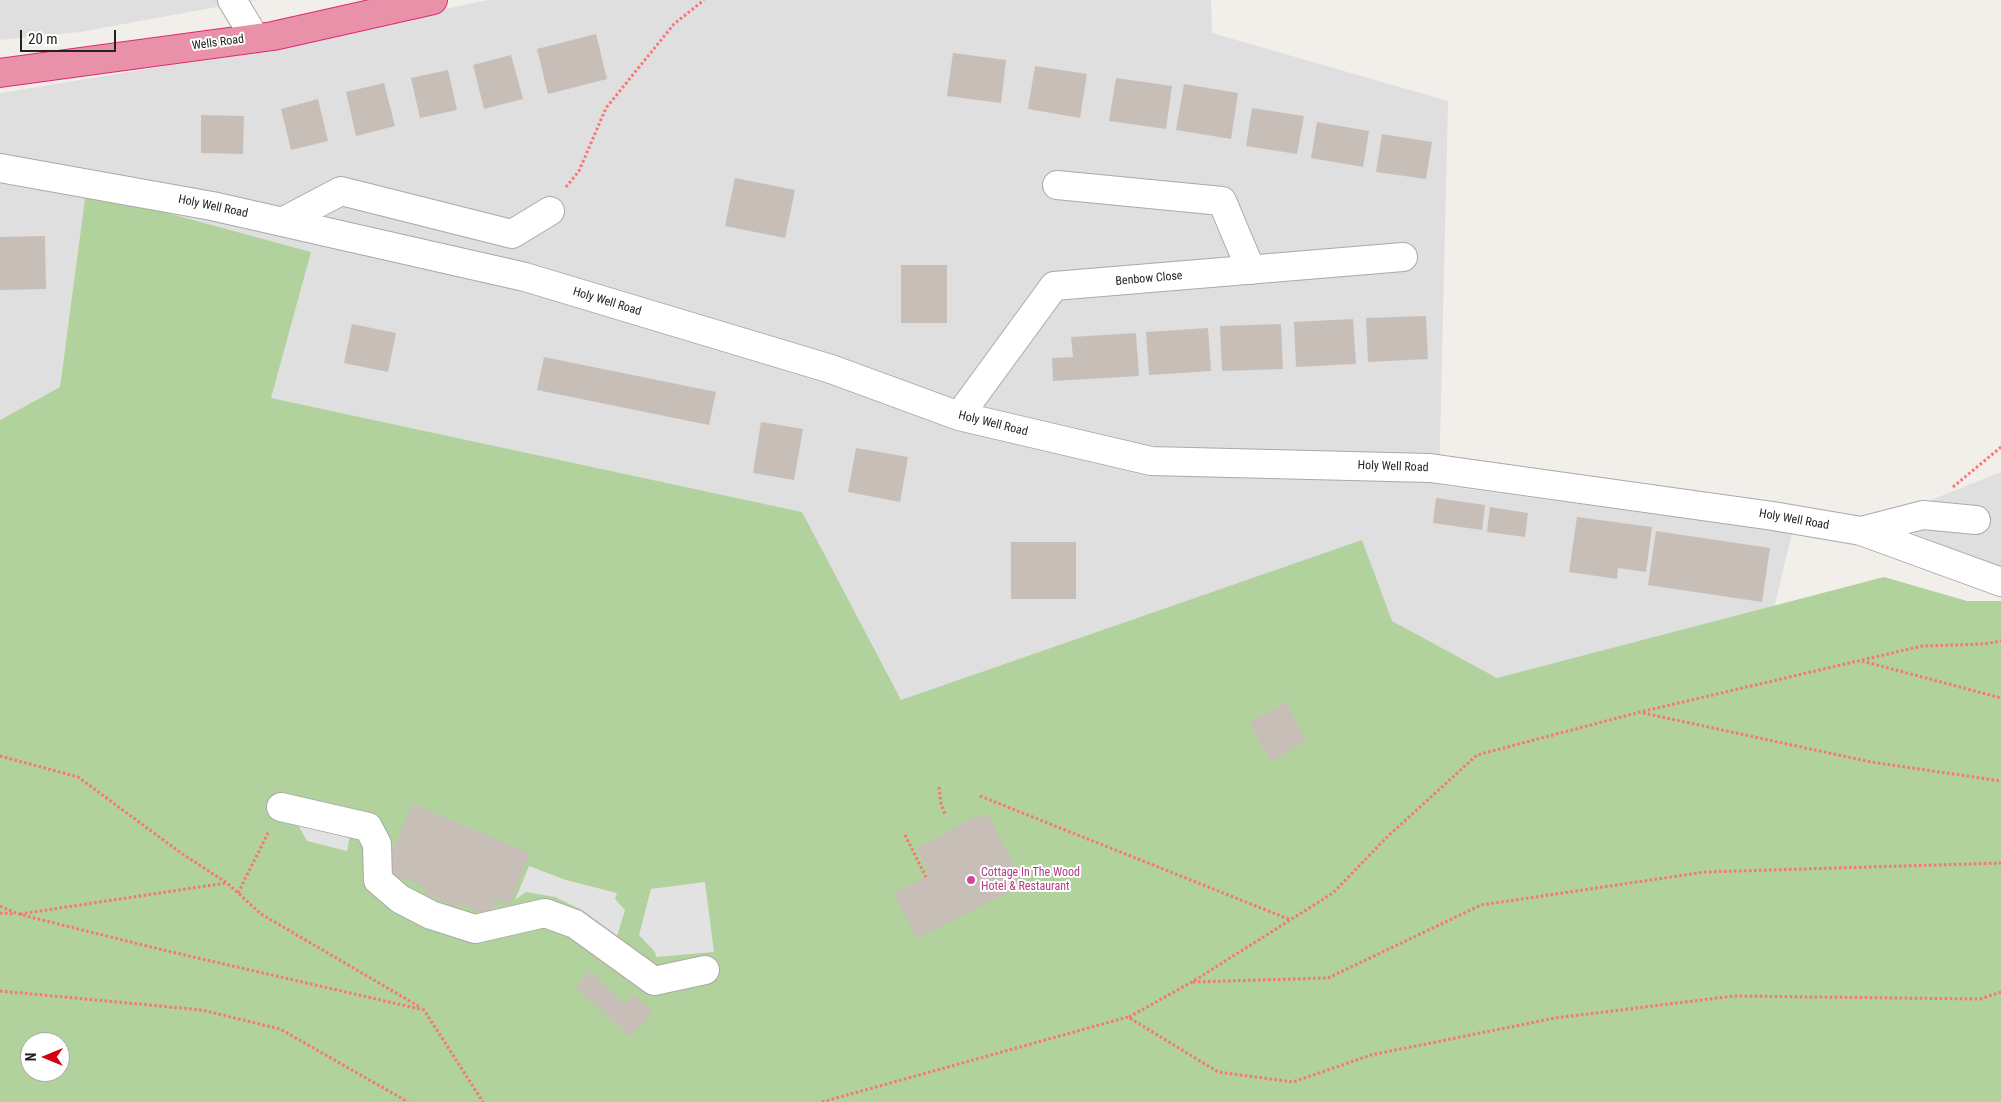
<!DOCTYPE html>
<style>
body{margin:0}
#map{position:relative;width:2001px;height:1102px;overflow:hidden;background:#f2eee9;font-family:"Roboto Condensed",sans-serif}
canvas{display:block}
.north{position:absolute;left:20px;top:1032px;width:50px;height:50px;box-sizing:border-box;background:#fff;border:1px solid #a7a7a7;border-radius:50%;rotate:270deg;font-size:14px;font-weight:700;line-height:20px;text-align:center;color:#222}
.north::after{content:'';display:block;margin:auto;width:18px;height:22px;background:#d40011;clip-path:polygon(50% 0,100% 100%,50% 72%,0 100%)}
.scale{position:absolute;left:20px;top:30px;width:96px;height:22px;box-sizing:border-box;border:2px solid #222;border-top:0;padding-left:6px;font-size:15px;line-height:18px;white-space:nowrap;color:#222;-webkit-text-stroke:4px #fff;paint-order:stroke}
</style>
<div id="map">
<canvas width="2001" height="1102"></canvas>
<div class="north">N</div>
<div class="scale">20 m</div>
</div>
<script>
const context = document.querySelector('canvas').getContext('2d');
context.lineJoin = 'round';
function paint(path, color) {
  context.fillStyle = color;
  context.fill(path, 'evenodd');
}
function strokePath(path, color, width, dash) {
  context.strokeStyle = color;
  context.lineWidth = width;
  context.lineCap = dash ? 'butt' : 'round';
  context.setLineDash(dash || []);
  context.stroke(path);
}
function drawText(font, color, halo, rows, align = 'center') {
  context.font = font + ' "Roboto Condensed",sans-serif';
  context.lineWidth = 4;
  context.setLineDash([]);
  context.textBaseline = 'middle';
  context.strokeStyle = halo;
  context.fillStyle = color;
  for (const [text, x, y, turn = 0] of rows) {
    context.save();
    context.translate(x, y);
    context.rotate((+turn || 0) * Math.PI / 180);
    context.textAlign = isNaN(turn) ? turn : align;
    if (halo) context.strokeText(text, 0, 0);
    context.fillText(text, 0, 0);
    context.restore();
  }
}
const residential = new Path2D(`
 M0,0h255l-175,32 -80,8z
 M488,0h723l1,33 236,68 -9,384 353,48 -27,113 -845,304 -118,-438 -532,-114 -184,-206 -26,195 -60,33v-327l214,-35z
 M2001,472v100l-85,-33 -5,-31z`);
const forest = new Path2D(`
 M86,191l225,61 -40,146 531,114 99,188 461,-160 30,81 105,57 387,-101 83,24h34v501h-2001v-682l60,-33zM30,1042h30v30h-30z`);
const parking = new Path2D(`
 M293,816l58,14 -4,21 -40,-10z
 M529,866l37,14 51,13 -2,6 10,11 -8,26 -35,-26 -27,-13 -29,-5 -11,8z
 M705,882l9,70 -58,5 -1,-5 -16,-17 12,-46z`);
const building = new Path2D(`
 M596,34l11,45 -59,15 -11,-45z
 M953,53l53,7 -5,43 -54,-7z
 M511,55l12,44 -39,10 -11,-44z
 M1035,66l52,8 -7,44 -52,-9z
 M448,70l9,40 -37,8 -9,-40z
 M1116,78l56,8 -6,43 -57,-8z
 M384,83l11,43 -39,10 -10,-44z
 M1184,84l54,9 -7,46 -55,-9z
 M318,99l10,42 -37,9 -10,-41z
 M1252,108l52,8 -7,38 -51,-8z
 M201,115l43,1 -1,38 -42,-1z
 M1317,122l52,9 -6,36 -52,-9z
 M1382,134l50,8 -6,37 -50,-7z
 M735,178l60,12 -10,48 -60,-12z
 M45,236l1,53 -46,1v-53z
 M901,265h46v58h-46z
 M1426,316l2,43 -60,3 -2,-44z
 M1353,319l3,45 -60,3 -2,-45z
 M352,324l44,9 -8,39 -44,-9z
 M1281,324l2,45 -61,2 -2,-45z
 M1208,328l3,43 -62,4 -3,-43z
 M1136,333l3,43 -86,5 -1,-23 21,-1 -2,-20z
 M544,357l172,35 -7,33 -172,-35z
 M761,422l42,7 -9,51 -41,-7z
 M856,448l52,9 -8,45 -52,-10z
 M1436,498l49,7 -3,25 -49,-7z
 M1490,507l38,6 -3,24 -38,-5z
 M1577,517l75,10 -6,45 -28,-4 -1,11 -48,-7z
 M1656,531l114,17 -8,54 -114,-17z
 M1011,542h65v57h-65z
 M1285,702l22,39 -36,20 -22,-38z
 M412,804l118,49 -21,52 -13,-5 -6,16 -29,-12 -2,4 -35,-15 2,-5 -41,-18z
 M988,815l36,69 -107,55 -23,-46 36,-18 -14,-27 59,-31z
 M590,971l35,33 9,-10 19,17 -23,26 -54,-50z`);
const path = new Path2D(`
 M566,187l13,-16 27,-63 68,-84 30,-24
 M1953,487l48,-40
 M1862,661l139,37
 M1643,713l228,49 130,19
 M0,756l78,21 103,76 46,30 34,31 159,93
 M939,787l2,17 4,10
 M980,796l311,124
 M905,835l21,42
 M238,893l30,-60
 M0,906l18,8 145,36 261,60 59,92
 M0,913l14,1
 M20,914l206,-31
 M1193,982l135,-4 153,-73 224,-33 296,-9
 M0,991l202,19 78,19 128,73
 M1129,1017l63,-35 141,-89 52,-54 92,-84 163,-43 282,-66 62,-2 17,-3
 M822,1102l306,-85 90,55 75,10 78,-27 184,-37 179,-22 246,3 21,-7`);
const minor = new Path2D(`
 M232,0l23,38
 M0,168l212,38 313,71 306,92 128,47 192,45 279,7 343,48 88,15 140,51
 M1057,185l165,16 29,69
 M282,222l59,-31 171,43 38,-23
 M959,416l95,-130 349,-29
 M1861,531l62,-16 53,5
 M281,807l87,20 9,17 1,36 22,19 31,16 44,14 70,-16 30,11 79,57 51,-11`);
const highway = new Path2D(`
 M0,73l273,-37 160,-36`);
const markers = [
 [971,880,5,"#d1479c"]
];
const streetNames = [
 ["Wells Road",218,43,-8],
 ["Holy Well Road",213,207,12],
 ["Benbow Close",1149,279,-5],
 ["Holy Well Road",607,302,17],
 ["Holy Well Road",993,424,14],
 ["Holy Well Road",1393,467,2],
 ["Holy Well Road",1794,520,10]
];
const hotelNames = [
 ["Cottage In The Wood",981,873],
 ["Hotel & Restaurant",981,887]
];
paint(residential, '#e0dfdf');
paint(forest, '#b1d19d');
paint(parking, '#e2e2e2');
paint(building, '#c7beb8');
strokePath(minor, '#a9a9a9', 30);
strokePath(highway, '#de2875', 30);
strokePath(path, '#fb7470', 3, [2.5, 2.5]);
strokePath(minor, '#fff', 28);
strokePath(highway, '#e991a8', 28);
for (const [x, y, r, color] of markers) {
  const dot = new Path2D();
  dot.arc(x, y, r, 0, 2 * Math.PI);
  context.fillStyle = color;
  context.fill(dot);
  strokePath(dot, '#fff', 2);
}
drawText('12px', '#222', '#fff', streetNames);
drawText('12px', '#b23c85', '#fff', hotelNames, 'left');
</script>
